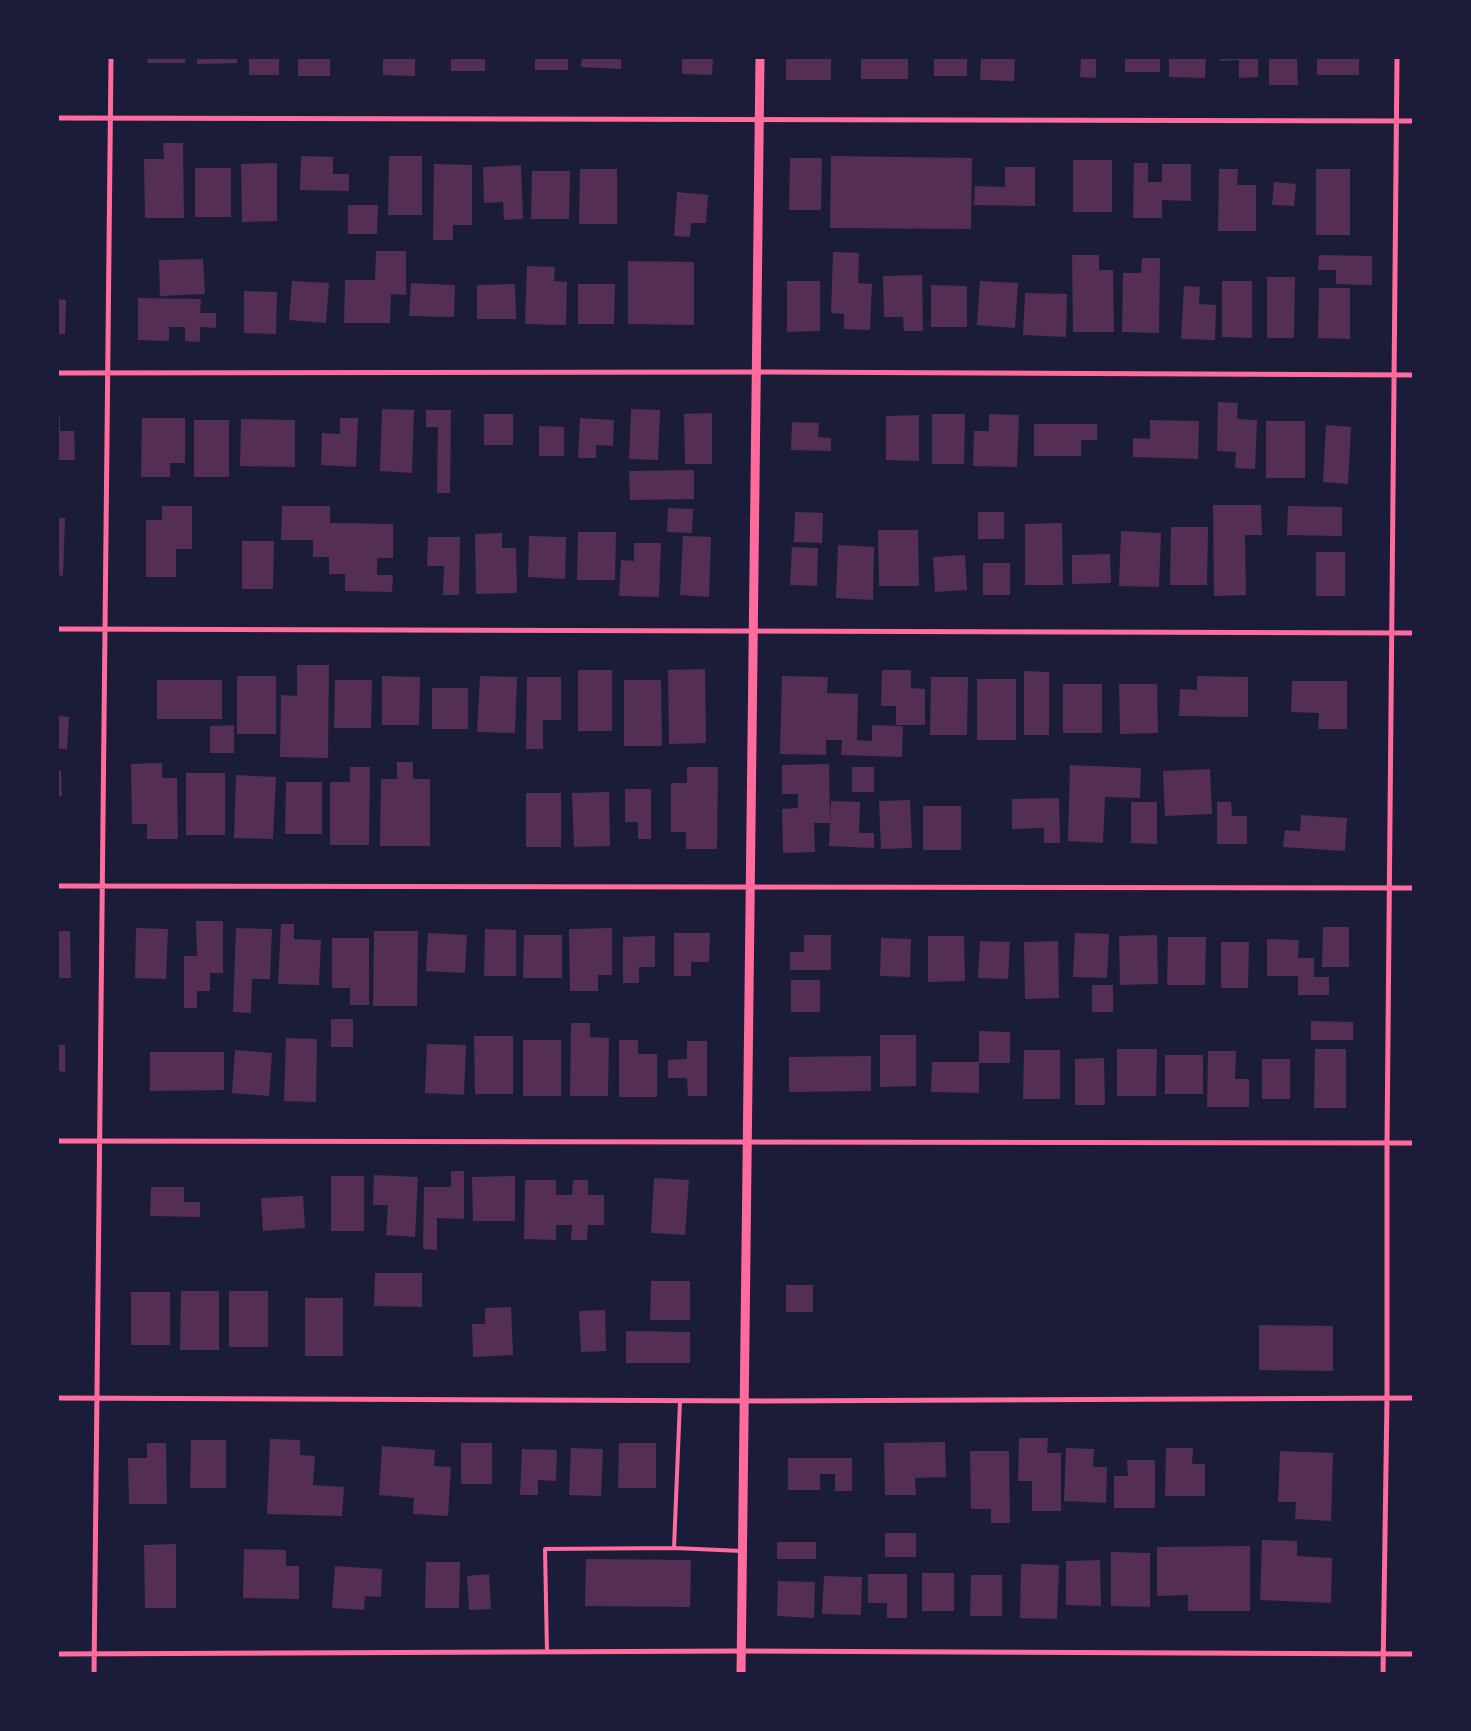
<!DOCTYPE html>
<style>
body{margin:0}
#map{position:relative;width:1471px;height:1731px;overflow:hidden;background:#1b1b3a;font-family:Ubuntu,sans-serif}
canvas{display:block}
.frame{position:absolute;inset:0;border:59px solid #1b1b3a;pointer-events:none}
</style>
<div id="map">
<canvas width="1471" height="1731"></canvas>
<div class="frame"></div>
</div>
<script>
const context = document.querySelector('canvas').getContext('2d');
context.lineJoin = 'round';
function paint(path, color) {
  context.fillStyle = color;
  context.fill(path, 'evenodd');
}
function strokePath(path, color, width, dash) {
  context.strokeStyle = color;
  context.lineWidth = width;
  context.lineCap = dash ? 'butt' : 'round';
  context.setLineDash(dash || []);
  context.stroke(path);
}
const building = new Path2D(`
 M147,58h38v5h-37z
 M197,58h40v5l-40,1z
 M249,58h30v17h-30z
 M298,58h32v18h-32z
 M383,58h32v18l-32,-1z
 M451,58h34v13h-34z
 M535,58h33v12h-33z
 M582,58h39v11l-40,-2z
 M682,58h31l-1,17 -30,-1z
 M786,58h45v22h-45z
 M861,58h47v21h-47z
 M934,58h33v18h-33z
 M981,58h34l-1,23 -34,-1z
 M1081,58h15v20l-16,-1z
 M1125,58h35v14h-35z
 M1169,58h37l-1,20 -36,-1z
 M1220,58h38v19l-19,1v-18l-19,1z
 M1269,58h28l1,27h-29z
 M1317,58h42v17h-42z
 M163,143h20l1,75h-39l-1,-59h20z
 M301,156l32,1v17h16v17l-49,-1z
 M389,156h33v59h-34z
 M831,156l141,2 -1,71 -141,-1z
 M790,158h32l-1,52h-32z
 M1073,160h39v52h-39z
 M277,163v58l-35,1 -1,-58z
 M1134,163h14v19h14v-18h29v37l-29,-1v18h-29z
 M434,164l38,1v60h-19v15h-20z
 M521,165l2,54 -19,1 -1,-18 -19,1 -1,-36z
 M1005,167h30v39l-61,-1 1,-19 30,1z
 M195,168h36v49h-36z
 M580,169h37v55h-38z
 M1219,169h19l-1,16h19v46h-38z
 M1316,169h34v66h-34z
 M532,171h38l-1,48h-38z
 M1274,182l22,2 -2,22 -22,-1z
 M677,192l31,3 -2,28h-15l-1,14 -16,-1z
 M348,205h30l-1,29h-29z
 M376,251h30v44l-15,-1 -1,29h-46l1,-43h30z
 M833,252l26,1 -1,30 14,1 -2,46 -26,-1v-15l-13,-1z
 M1072,255h27v15h14l1,62h-41z
 M1319,255l53,1v29l-36,-1v-14h-18z
 M1142,258h18l-1,75 -37,-1 1,-59h18z
 M203,259l2,35 -45,2 -1,-36z
 M628,261l66,1v63l-66,-1z
 M527,266l28,1 -1,14 13,1 -1,43 -41,-1z
 M922,275l1,56h-19l-1,-14h-19l-1,-41z
 M1267,277h28l-1,61h-27z
 M292,281l37,2 -3,40 -37,-3z
 M787,281h33v50l-33,1z
 M980,281l38,2 -3,45 -38,-3z
 M1222,281h30v57l-30,-1z
 M411,283l44,2 -1,32 -45,-1z
 M515,284l1,35h-39v-34z
 M578,284h37l-1,40h-36z
 M931,285l36,1v41h-36z
 M1184,286l16,1 -1,17 17,1 -1,35 -34,-1z
 M1319,288h31v51l-32,-1z
 M244,291l33,1 -1,42 -32,-1z
 M1025,293l42,1 -1,43 -43,-2z
 M138,298l63,1 -1,14h16v15l-16,-1v15l-15,-1v-14h-16v14l-31,-1z
 M58,299l8,1 -1,34h-7z
 M1218,402l20,1 -1,16 20,1 -2,49 -20,-1 1,-16 -19,-1z
 M382,409l32,1 -2,63 -32,-2z
 M631,409l29,1 -2,50 -29,-1z
 M426,410h25l-1,83h-13l1,-66h-12z
 M712,413v51h-27l-1,-50z
 M484,414h29v31h-29z
 M932,414h33l-1,50h-32z
 M989,414l30,1 -2,52 -44,-1 1,-35h15z
 M919,415v46l-33,-1v-44z
 M58,417h2v14h14l1,29h-17z
 M142,418h43v45h-15v14h-29z
 M340,418h18l-2,49 -35,-2 1,-32 18,1z
 M580,418l34,2 -1,26 -17,-1v13h-18z
 M241,419l54,1v47l-55,-1z
 M194,420h35v57h-35z
 M1150,420l49,1 -1,38 -65,-2v-19l17,1z
 M1266,421h39v57h-39z
 M792,422l27,1 -1,14 13,1v13l-40,-1z
 M1034,424h63v16h-16v16h-47z
 M1326,425l25,2 -3,57 -25,-2z
 M539,426l25,1v29h-25z
 M694,470v29l-64,1 -1,-29z
 M1213,505h48l1,30h-17l1,60 -32,1z
 M162,506h30v43h-16v28h-30v-57h16z
 M282,506h48v17l63,1v34h-16v17h16l-1,17 -47,-1v-17h-16v-17h-16v-17h-32z
 M1288,506l54,1v29l-55,-1z
 M668,508l25,1 -1,24 -25,-1z
 M795,512l28,1 -1,30 -28,-1z
 M978,512h26v27h-26z
 M58,518h7l-2,58 -5,-1z
 M1062,523l1,62h-38v-61z
 M1171,527h37l-1,58h-37z
 M878,530h40l1,56h-40z
 M1121,531l40,2 -2,54 -40,-1z
 M578,532h38l-1,48h-38z
 M502,533v15h14l1,45 -41,1 -1,-60z
 M529,536l37,1 -1,42 -37,-2z
 M683,536l28,1 -2,60 -29,-2z
 M428,537h32l-1,58h-16l1,-29h-17z
 M242,541h32l-1,48h-31z
 M634,543h27l-2,54 -40,-1 2,-36 13,1z
 M838,545l36,2 -1,53 -37,-2z
 M792,547l26,1 -1,38 -27,-1z
 M1316,552h29v44h-29z
 M1110,554l1,29 -39,1v-29z
 M965,555l2,35 -32,2 -2,-35z
 M983,563h27v32h-27z
 M297,665h32l-1,93 -48,-1 1,-62 16,1z
 M705,669l1,74 -37,1 -1,-74z
 M578,670h34v61h-34z
 M882,670h29v18l14,1v36h-29v-19h-15z
 M1024,671l25,1v63h-25z
 M237,676h39v58h-39z
 M382,676l38,1 -1,48h-37z
 M480,676l37,1 -2,56 -38,-1z
 M782,676l46,1 -1,16 31,1 -1,46 15,1v-16l31,1 -1,31 -61,-2 1,-15h-16v15l-46,-1z
 M1197,676l51,1v40l-69,-1 1,-27 17,1z
 M527,677h34v43h-18v29h-17z
 M931,677h37l-1,58h-37z
 M977,679h39v61h-39z
 M157,680h65v39h-65z
 M335,680h37l-1,48h-37z
 M624,680h37l1,66h-38z
 M1292,681h55v48h-29l1,-16 -28,-1z
 M1063,684h39v49h-39z
 M1119,684h38l1,49 -38,1z
 M432,688h36v41h-36z
 M58,716l11,1 -2,32h-9z
 M234,725v28h-24v-27z
 M397,762h16v17h17v67h-50l1,-67h16z
 M162,763v15h15l1,61h-31v-15h-15l-1,-60z
 M829,764l1,56 1,-19 29,1 -1,31h15v15l-45,-2 1,-23h-16l1,29 -32,1 -1,-44 16,-1v-14h-16v-29z
 M1070,765l71,3 -1,30 -35,-1 -2,46 -35,-2z
 M350,767h20l-1,78h-39v-63h20z
 M687,767h31l-1,82h-31v-17h-15v-49h16z
 M852,767h22v25h-22z
 M1210,769l2,45 -47,2 -2,-45z
 M61,770l1,26 -4,1v-26z
 M186,773h39v62h-39z
 M236,775l40,2 -3,62 -39,-1z
 M286,782h36v52h-37z
 M625,789h26v50h-13v-17h-13z
 M609,792l1,54 -36,1 -2,-54z
 M526,793h35v54h-35z
 M1059,798l1,45h-16v-15l-32,1v-30z
 M910,800l2,48 -31,1 -2,-48z
 M1131,802h26v42l-26,-1z
 M1217,802h14l1,14h15v28h-30z
 M923,806h38v44h-38z
 M1301,815l46,3 -2,33 -62,-4 2,-17 15,1z
 M196,921h27v52h-13v18h-13v17h-13v-52h13z
 M281,924h13v15l27,1 -2,45 -41,-1z
 M1323,927h26v40h-27z
 M136,928l32,1 -2,50 -31,-1z
 M236,928l36,1 -2,50h-18l-1,34 -18,-1z
 M612,928v47h-14v16h-28l-1,-62z
 M485,929l31,1v46h-32z
 M58,931h12l1,47h-13z
 M374,931h44l-1,75h-44z
 M428,933l39,2 -2,38 -39,-2z
 M674,933h36l-1,29h-18v14h-17z
 M1075,933l34,1 -2,44 -34,-1z
 M524,935h38v43h-39z
 M804,935h27v35h-41v-18h14z
 M1157,935l1,49 -38,1 -1,-49z
 M655,936v31h-16v16h-16v-46z
 M928,936h36l1,45 -37,1z
 M1168,937h38l-1,48h-38z
 M332,938h37v67h-19v-17h-18z
 M881,938l30,1 -1,38 -30,-1z
 M1267,939l32,1 -1,18h16v19h15v18h-31v-19h-31z
 M980,941l30,1 -2,37 -30,-1z
 M1058,941l1,57 -34,1 -1,-57z
 M1221,942h28l-1,46h-27z
 M791,980h29v32h-29z
 M1092,985h21v27h-21z
 M331,1019h22v28h-22z
 M1311,1021l42,1v18h-42z
 M571,1023h19v14l19,1 -1,58h-38z
 M979,1031l31,1v31h-31z
 M880,1035h36v51l-36,1z
 M474,1036h39v58h-38z
 M286,1038l31,1 -1,63 -32,-1z
 M523,1040h38v56h-38z
 M619,1040h19v14h19v43h-38z
 M687,1041h20v55h-19l-1,-18h-19v-18l19,-1z
 M427,1044l39,1 -2,50 -39,-2z
 M58,1045h7v27l-7,-1z
 M1117,1049h40l-1,47h-39z
 M1315,1049h31v59h-32z
 M235,1050l37,3 -3,43 -37,-3z
 M1024,1050h36v49h-37z
 M1208,1051h28l-1,28h14v28h-42z
 M150,1052h74v38l-74,1z
 M1165,1055h38v39h-38z
 M871,1056v35l-82,1v-35z
 M1104,1058l1,47h-30v-46z
 M1262,1059h28v40h-28z
 M932,1062h47v31l-48,-1z
 M451,1171h13v48l-27,-1v32l-14,-1 1,-62h27z
 M374,1175l44,2 -3,60 -29,-2 2,-30h-15z
 M331,1176h33v55h-33z
 M515,1176v45h-42l-1,-44z
 M654,1178l35,2 -4,55 -34,-2z
 M525,1180h31v15h16l1,-15h15v15h16v30h-16l-1,15h-16l1,-15h-16v15l-32,-1z
 M151,1187h33v15h16v15l-50,-1z
 M303,1196l2,32 -42,3 -2,-33z
 M375,1273h47v34l-48,-1z
 M651,1281h39v39h-40z
 M786,1285h27v27h-27z
 M181,1291h38v59h-39z
 M229,1291h39v56h-39z
 M131,1292h39v53h-39z
 M305,1298h38v58h-38z
 M511,1307l2,48 -40,2 -1,-33h13v-16z
 M605,1310l1,41 -25,1 -2,-41z
 M1259,1325l74,1v45l-74,-1z
 M626,1331l64,1v31h-64z
 M1019,1438h29l-1,15h14v58h-29v-30h-14z
 M270,1439l30,1v15l15,1 -2,29 31,2 -2,29 -75,-2z
 M191,1440h35v48h-36z
 M945,1442l1,35 -31,1 1,17h-31l-1,-52z
 M147,1443h19l1,61h-38l-1,-46h19z
 M461,1443h31v41h-31z
 M619,1443h37v45h-38z
 M382,1446l53,4 -1,16 17,1 -3,49 -35,-2 1,-16 -35,-3z
 M571,1448l32,1 -2,47 -32,-1z
 M1066,1448l28,1 -1,18h14l-1,36 -42,-2z
 M1166,1448h27l-1,16h13v32h-40z
 M522,1449l35,1 -1,31 -18,-1v15h-18z
 M970,1451h39l1,72h-19v-14h-20z
 M1280,1451l53,2 -2,68 -36,-2 1,-17h-18z
 M788,1458h64v33h-17v-17h-15v16h-32z
 M1127,1460h28v48h-41v-32h14z
 M885,1533h31v24h-31z
 M1262,1540l35,1v15l35,2 -1,45 -71,-3z
 M777,1542h39v17h-39z
 M176,1544v64h-31l-1,-63z
 M1250,1546v65h-62v-16l-31,1v-49z
 M244,1549l42,1v16h13v33l-56,-1z
 M1111,1552l39,1v54l-39,-1z
 M586,1559l105,1 -1,47 -105,-1z
 M1100,1560l1,46 -35,-1v-44z
 M426,1562h34l-1,46h-34z
 M1021,1564l38,1 -2,54 -37,-1z
 M335,1566l47,3 -1,28 -16,-1 -1,14 -32,-2z
 M922,1573h32v38h-32z
 M489,1574l2,35 -22,1 -2,-34z
 M868,1574h39v44h-20v-15h-19z
 M971,1575h31v41h-32z
 M824,1576l38,1 -1,38 -39,-1z
 M778,1581l37,1 -1,36 -37,-2z`);
const service = new Path2D(`
 M674,1548l6,-147
 M547,1652l-2,-103 129,-1 68,3`);
const minor = new Path2D(`
 M58,118l1356,3
 M58,373l709,-1 647,3
 M58,629l1356,4
 M58,886l1356,2
 M58,1141l1356,2
 M58,1398l708,3 648,-3
 M58,1654l683,-3 673,3
 M94,1674l17,-1616
 M1383,1674l4,-277v-254l10,-1085`);
const tertiary = new Path2D(`
 M741,1674l19,-1616`);
paint(building, '#542f53');
strokePath(service, '#ff6b9d', 4);
strokePath(minor, '#ff6b9d', 5);
strokePath(tertiary, '#ff6b9d', 9);
</script>
